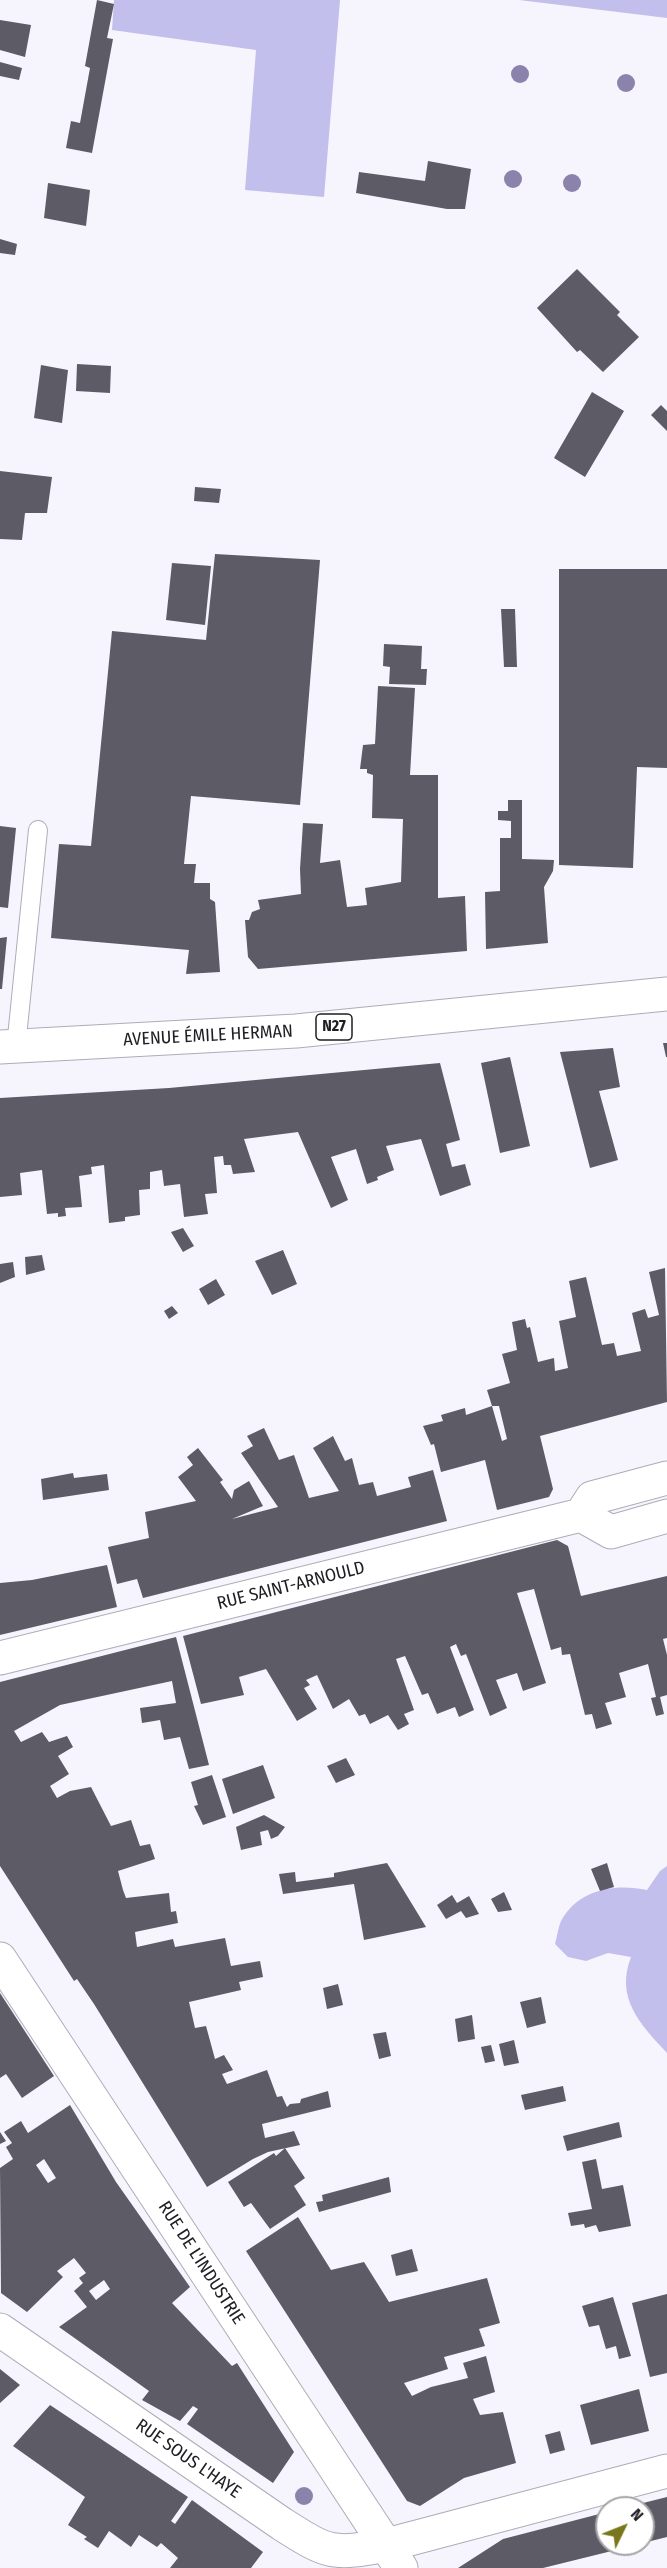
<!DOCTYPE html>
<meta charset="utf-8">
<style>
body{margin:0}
#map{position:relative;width:667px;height:2568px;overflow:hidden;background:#f6f5fd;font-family:"Fira Sans Condensed",sans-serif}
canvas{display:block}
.north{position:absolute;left:595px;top:2496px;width:60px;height:60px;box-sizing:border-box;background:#fff;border:2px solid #a5a5a7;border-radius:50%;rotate:47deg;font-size:16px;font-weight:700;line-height:24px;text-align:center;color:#1e1e23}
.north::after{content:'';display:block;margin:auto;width:21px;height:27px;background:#79761c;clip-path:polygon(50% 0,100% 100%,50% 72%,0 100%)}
</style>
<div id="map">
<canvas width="667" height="2568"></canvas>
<div class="north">N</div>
</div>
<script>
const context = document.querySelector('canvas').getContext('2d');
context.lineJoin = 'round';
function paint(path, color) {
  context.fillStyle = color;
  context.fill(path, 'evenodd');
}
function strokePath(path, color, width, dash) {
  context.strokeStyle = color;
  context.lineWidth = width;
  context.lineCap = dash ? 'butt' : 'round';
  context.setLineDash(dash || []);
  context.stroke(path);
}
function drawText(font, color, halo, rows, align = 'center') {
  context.font = font + ' "Fira Sans Condensed",sans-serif';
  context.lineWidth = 6;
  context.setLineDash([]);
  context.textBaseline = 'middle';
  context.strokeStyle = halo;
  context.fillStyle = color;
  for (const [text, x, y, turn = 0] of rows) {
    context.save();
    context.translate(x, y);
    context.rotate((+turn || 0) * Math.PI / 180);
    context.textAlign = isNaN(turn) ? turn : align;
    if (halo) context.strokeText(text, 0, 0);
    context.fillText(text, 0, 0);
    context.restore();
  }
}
const green = new Path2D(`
 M114,0h226l-16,197 -79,-7 11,-140 -144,-20z
 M519,0h148v18z
 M667,1866v187c-27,-29 -52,-55 -36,-96l-23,-4 -22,8 -18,-4 -13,-13c2,-7 3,-16 6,-23 17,-32 55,-38 86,-31l13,-19z`);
const building = new Path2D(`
 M97,0l17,4 -7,34 6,1 -21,114 -26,-5 5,-27 9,2 10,-55 -5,-2z
 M0,20l31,5 -6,32 -25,-7z
 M0,62l22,6 -3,12 -19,-4z
 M428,161l43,8 -6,40h-18l-91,-16 3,-21 66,9z
 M48,183l42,7 -4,36 -42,-8z
 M0,239l17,5 -2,11 -15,-2z
 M577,269l43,43 -3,3 22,22 -36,35 -23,-22 -3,2 -40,-44z
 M77,364l34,2 -1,27 -34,-2z
 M41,365l27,5 -6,53 -28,-5z
 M592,392l32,19 -39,66 -31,-19z
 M661,405l6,6v20l-16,-16z
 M0,471l52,6 -5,36h-22l-3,27 -22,-1z
 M195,487l26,2 -2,14 -25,-2z
 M215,554l105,6 -20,245 -109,-9 -7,68h12l-2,19h16v16l5,3 5,70 -34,2 3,-24 -138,-12 8,-94 32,2 21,-215 94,9z
 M172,563l39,3 -6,59 -39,-5z
 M559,569h108v199l-30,-1 -4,101 -74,-3z
 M501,609h14l2,58h-13z
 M384,644l38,2 -1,23h6l-1,16 -37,-1 1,-17 -7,-1z
 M378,686l37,2 -5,87h28v123l27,-2 2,55 -209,18 -10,-12 -3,-37h4l3,-8 8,-3 -2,-9 43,-6 -1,-25 3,-46 20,1 -3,39 20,-3 7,47 20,-2 -2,-17 36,-6 2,-63 -31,-1 1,-43 -6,-2v-4h-7l3,-24 12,-1z
 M508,800h14v59l32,1 -1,11 -9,16 4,56 -62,6 -1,-57 15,-1v-53h11v-17l-13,-1v-9h10z
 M0,826l16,2 -8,80 -8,-1z
 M7,937l-5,52h-2v-51z
 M663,1043h4v14h-1z
 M613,1048l7,39 -21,4 19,69 -28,8 -30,-116z
 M510,1057l20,89 -30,7 -19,-90z
 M440,1063l20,77 -14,4 6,23 13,-3 6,21 -31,11 -19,-57 -35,7 8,24 -17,7 1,3 -11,4 -11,-35 -25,8 17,43 -17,8 -33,-76 -54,7 11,33 -22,2 -2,-9h-7l-1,-9 -9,1 3,36 -12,1 3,20 -24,3 -4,-33 -16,2 -2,-16 -12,2v17l-11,1 1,25 -15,2v4l-16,2 -5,-58 -13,2 1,7 -13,2 3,31 -17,1 1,8 -8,1v-4l-11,1 -5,-44 -22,3 2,22 -22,2v-99l169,-10z
 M183,1228l11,18 -11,6 -12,-20z
 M283,1250l14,34 -25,11 -17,-34z
 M42,1255l3,15 -19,5 -1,-18z
 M13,1262l2,15 -15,6v-19z
 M665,1268l2,134 -127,34 13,53 -4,8 -52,13 -12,-50 -44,12 -7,-28 -3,1 -8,-19 20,-5 -2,-6 24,-7 1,7 26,-9 10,35 5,-2 -8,-33h-7l-5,-16 23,-7 -8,-29 15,-4 -5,-28 13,-3 2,9 3,-1 8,35 16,-4 1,13 13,-3 -9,-47 17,-4 -7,-36 17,-4 16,68 12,-2 3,13 24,-5 -9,-38 13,-4 3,9 11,-3 -10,-43z
 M216,1279l9,16 -17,10 -9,-16z
 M172,1306l6,7 -9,6 -5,-8z
 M264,1428l15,32 15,-5 15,43 30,-7 -26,-43 20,-12 12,25 7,-3 7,27 14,-3 4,14 34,-9 -3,-10 25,-7 14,51 -304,77 -6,-19 -20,5 -9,-37 41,-9 -4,-26 51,-11 -18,-24 15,-12 -6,-8 11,-9 25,32 -3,2 12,17 2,-9 15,-9 14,25 -31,13 46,-12 -37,-54 12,-7 -6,-10z
 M73,1473l1,5 33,-4 2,16 -66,10 -2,-21z
 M557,1540l11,6 13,50 86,-20v62l-4,1 4,16v40l-7,2 4,17 -8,2 -5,-18 5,-1 -8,-33 -29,9 7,24 -21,6 7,21 -16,5 -4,-15 -7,1 -15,-61 -8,1 -1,-8 -10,3 -17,-61 -17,4 29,90 -23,8 -6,-18 -21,7 11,28 -17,8 -24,-62 -5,2 -5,-12 -6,3 24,63 -15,7 -4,-10 -18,7 -9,-21 -6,2 -17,-39 -9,3 18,51 -10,4 5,10 -11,6 -10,-15 -18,9 -5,-10 -6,2 -10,-17 -16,10 -16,-34 -11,5 4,5 -6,3 13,21 -20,12 -31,-52 -27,8 5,18 -43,9 -18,-68z
 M107,1565l10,42 -117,28v-52l32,-3z
 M176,1637l33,128 -20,4 -9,-32 -16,3 -4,-20 -18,3 -2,-15 36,-5 -4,-22 -112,24 -46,26 7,11 21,-10 7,10 18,-6 6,11 -15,9 11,18 -19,12 7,12 13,-7 21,-4 20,39 20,-6 9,26 10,-2 5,15 -37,12 5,19 3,8 43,-5 2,19 5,-1 2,12 -43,9 2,15 36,-8 2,8 50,-9 6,28 29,-5 3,16 -24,5 2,8 -52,12 6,26 11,-2 9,33 9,-4 9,15 -11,4 5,10 40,-14 10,27 5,-1 5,11 3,-3 10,-1 1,-4 27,-8 3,16 -69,17 3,14 29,-7 6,14 -32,7 -15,7 -46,28 -113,-183 -17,-25 -3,2 -74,-115v-184z
 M346,1758l9,17 -19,8 -9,-17z
 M263,1765l12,33 -42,16 -11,-35z
 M212,1775l14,42 -23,8 -9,-19 4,-1 -7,-23z
 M264,1815l21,12 -7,9 -7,3 -3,-9 -8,2 2,13 -21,5 -5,-23z
 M387,1863l39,64 -62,13 -10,-56 -71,10 -4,-20 16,-2 1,10 38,-5v-4z
 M607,1863l7,24 -14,4 -9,-22z
 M504,1892l8,18 -14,2 -7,-13z
 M452,1895l5,8 12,-7 10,18 -13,4 -5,-7 -15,8 -9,-14z
 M338,1984l5,21 -16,4 -4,-21z
 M0,1993l54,83 -32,22 -16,-24 -6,4z
 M541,1997l5,26 -19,5 -7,-26z
 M472,2015l3,24 -17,3 -3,-23z
 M386,2032l5,24 -12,3 -6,-25z
 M514,2040l5,23 -15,3 -5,-22z
 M491,2045l4,16 -10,2 -4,-16z
 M563,2086l3,15 -41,9 -4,-15z
 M70,2105l46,77 74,105 -18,16 60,63 5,-3 57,89 -21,31 -86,-59 11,-15 -5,-3 -13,15 -38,-21 7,-9 -90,-64 28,-20 -13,-16 9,-8 -4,-5 7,-5 -12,-15 -17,13 6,6 -36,35 -26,-19 -1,-125 13,-9 -7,-12 6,-4 -8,-11 17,-11 7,12zM44,2159l12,19 -8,5 -12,-18zM104,2280l6,9 -14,11 -7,-9z
 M619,2122l3,15 -55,14 -4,-15z
 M0,2132l6,9 -6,3z
 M285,2148l20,30 -11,8 12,19 -36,24 -19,-26 -7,4 -16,-25 46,-29 2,3z
 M596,2159l6,30 21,-4 8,41 -32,6 -3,-7 -11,3 -1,-4 -13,2 -3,-13 24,-4 -10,-47z
 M389,2177l2,15 -72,20 -3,-10 7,-1 -1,-6z
 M298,2217l33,53 33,-8 25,40 98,-24 13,45 -21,6 6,17 -41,11 4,12 -44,14 8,13 19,-9 37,-9 -5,-15 23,-7 9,36 -22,7 7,16 23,-3 13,51 -52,15 -44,28 -13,-5 -161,-250z
 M412,2249l6,22 -22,5 -5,-21z
 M667,2294v79l-17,4 -18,-74z
 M613,2297l18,59 -12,3 -3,-13 -10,3 -7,-24 -10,2 -7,-21z
 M0,2369l20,16 -20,18z
 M639,2389l10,42 -58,14 -11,-40z
 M50,2405l138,92 -17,24 4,3 17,-24 71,52 -12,16h-81l8,-10 -17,-15 -4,4 -18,-12 -8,12 -22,-16 -11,17 -14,-9 3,-2 -19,-12 17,-28 -72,-51z
 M560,2431l5,19 -15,4 -5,-19z
 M667,2497v40l-24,6v-35l-16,-1z
 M607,2512v32l29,1 -93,23h-85l45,-29z`);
const service = new Path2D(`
 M16,1047l22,-217`);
const minor = new Path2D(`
 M667,1478l-75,20 -11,17 30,17 56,-16
 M0,1658l581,-143
 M0,2330l282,194c47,30 50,31 105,21l280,-74`);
const tertiary = new Path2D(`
 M0,1959l401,609`);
const primary = new Path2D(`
 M0,1047l296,-16 371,-37`);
const trees = [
 [520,74],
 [626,83],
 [513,179],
 [572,183],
 [304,2496]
];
const shields = [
 [334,1027,36]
];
const shieldNames = [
 ["N27",334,1027]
];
const streetNames = [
 ["AVENUE ÉMILE HERMAN",208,1036,-3],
 ["RUE SAINT-ARNOULD",291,1586,-14],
 ["RUE DE L'INDUSTRIE",201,2263,57],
 ["RUE SOUS L'HAYE",188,2459,35]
];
paint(green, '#c2bfec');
paint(building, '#5c5b66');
strokePath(service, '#adacb8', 20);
strokePath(minor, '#adacb8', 35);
strokePath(tertiary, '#adacb8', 35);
strokePath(primary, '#adacb8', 35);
strokePath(service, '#fff', 18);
strokePath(minor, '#fff', 33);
strokePath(tertiary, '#fff', 33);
strokePath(primary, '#fff', 33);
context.fillStyle = '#8b83ab';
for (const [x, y] of trees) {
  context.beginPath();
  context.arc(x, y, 9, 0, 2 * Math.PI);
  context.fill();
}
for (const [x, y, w] of shields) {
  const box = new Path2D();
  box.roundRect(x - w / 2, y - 13, w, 26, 4.5);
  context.fillStyle = '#fff';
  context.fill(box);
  strokePath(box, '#1e1e23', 1.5);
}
drawText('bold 16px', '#1e1e23', null, shieldNames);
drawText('18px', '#1e1e23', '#fff', streetNames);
</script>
